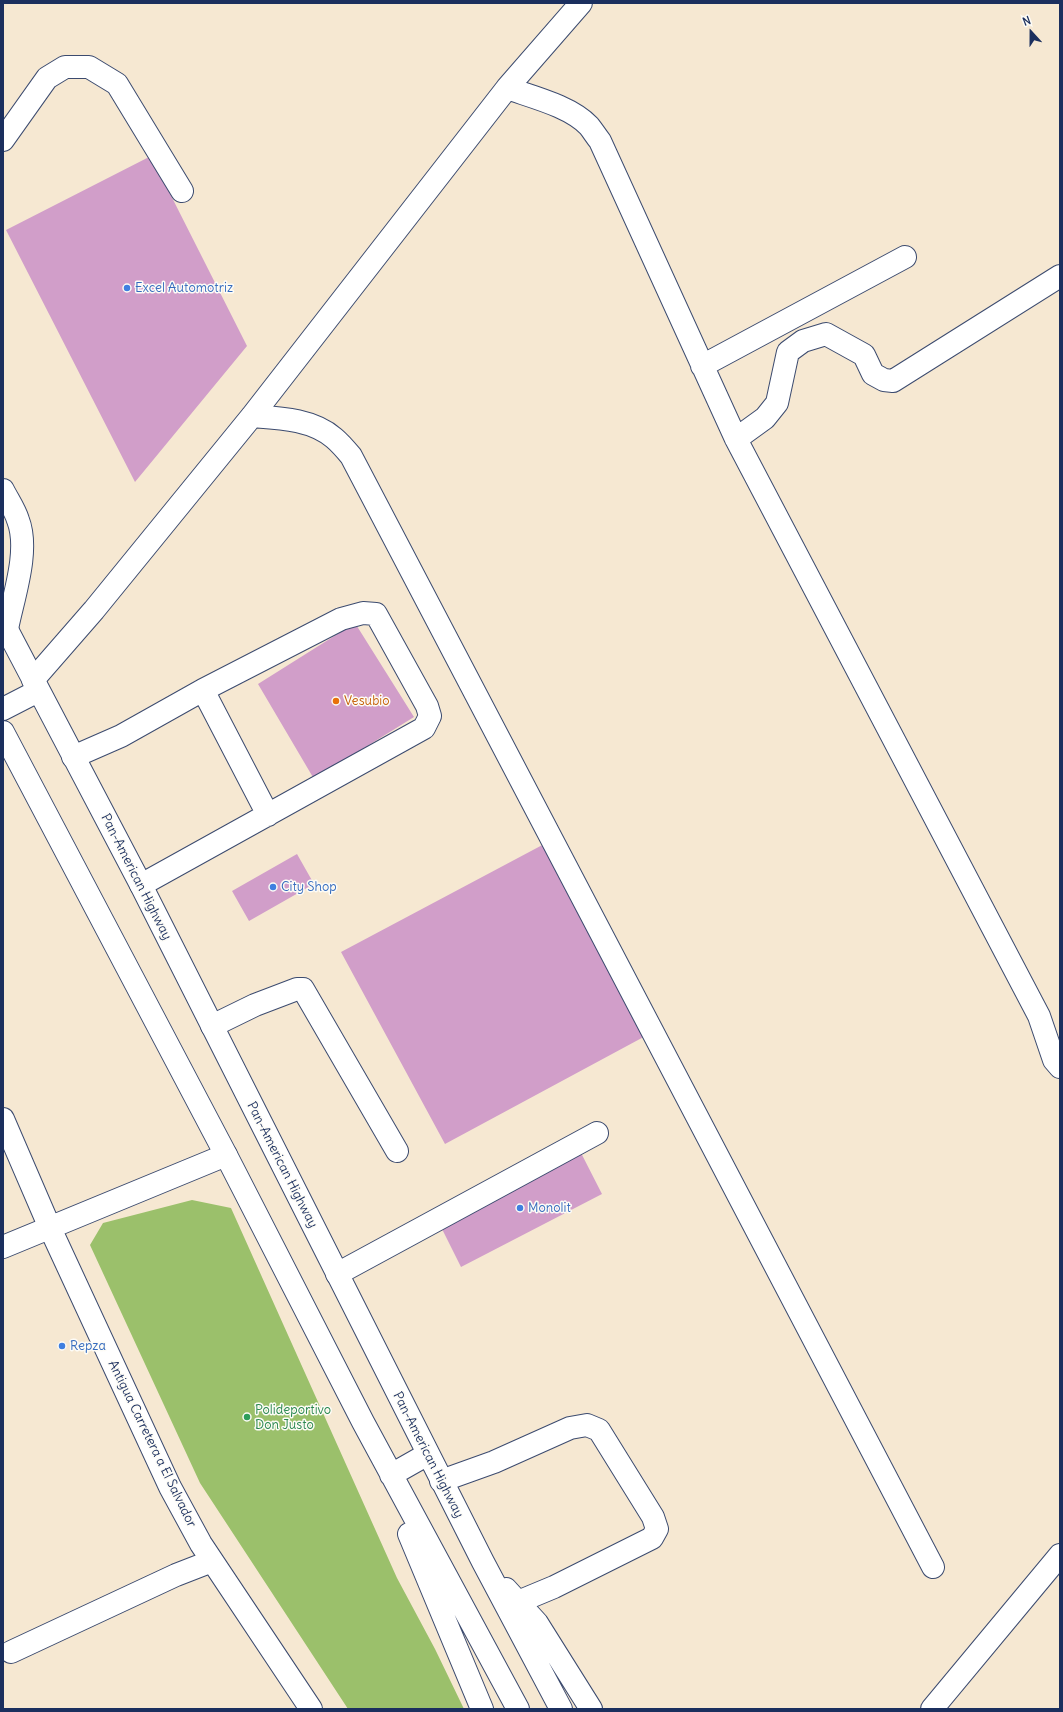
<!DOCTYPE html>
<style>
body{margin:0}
#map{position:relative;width:1063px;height:1712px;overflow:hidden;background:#f6e8d2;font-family:Delius,sans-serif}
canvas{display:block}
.frame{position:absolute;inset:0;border:4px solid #1b2f5e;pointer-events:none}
.north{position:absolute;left:1011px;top:12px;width:40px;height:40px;-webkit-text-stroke:3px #fdfcf7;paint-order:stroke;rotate:339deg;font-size:11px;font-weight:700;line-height:16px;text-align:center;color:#1b2f5e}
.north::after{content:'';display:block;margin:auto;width:14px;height:18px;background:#1b2f5e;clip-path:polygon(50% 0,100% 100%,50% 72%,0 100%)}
</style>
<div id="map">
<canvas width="1063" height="1712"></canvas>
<div class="frame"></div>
<div class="north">N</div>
</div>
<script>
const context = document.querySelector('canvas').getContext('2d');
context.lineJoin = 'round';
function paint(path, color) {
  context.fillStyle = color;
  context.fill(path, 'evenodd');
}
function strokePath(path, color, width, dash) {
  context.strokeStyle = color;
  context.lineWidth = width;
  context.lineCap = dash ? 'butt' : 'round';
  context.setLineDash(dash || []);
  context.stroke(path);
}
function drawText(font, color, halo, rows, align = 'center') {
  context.font = font + ' Delius,sans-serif';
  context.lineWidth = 3;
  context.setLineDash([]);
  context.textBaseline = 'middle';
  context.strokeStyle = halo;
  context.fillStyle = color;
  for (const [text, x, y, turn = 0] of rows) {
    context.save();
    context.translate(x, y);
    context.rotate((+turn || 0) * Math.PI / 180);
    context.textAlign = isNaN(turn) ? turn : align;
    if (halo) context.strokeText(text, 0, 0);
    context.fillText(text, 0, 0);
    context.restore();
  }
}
const green = new Path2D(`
 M192,1200l39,8 166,370 38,71 29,60h-116l-148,-226 -110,-238 13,-22z`);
const building = new Path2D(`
 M151,156l96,190 -112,136 -129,-252z
 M355,623l59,94 -100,62 -56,-95z
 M548,842l103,191 -206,111 -104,-192z
 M297,854l17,30 -65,37 -17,-30z
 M579,1149l23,45 -141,73 -23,-46z`);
const minor = new Path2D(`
 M507,88c25,9 63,18 82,38 4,5 7,10 11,15l136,298 303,577 15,44 6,7
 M3,140l44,-62 18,-11h24l28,17 65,107
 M702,366l203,-109
 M252,416c27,2 60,3 82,22 6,5 12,12 17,18l582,1111
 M736,439l29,-21 12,-15 11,-51 15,-11 23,-7 38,21 9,19 11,6 9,1 167,-105
 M3,490c5,10 12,20 15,30 12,31 -5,78 -11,109
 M33,680l61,-70 158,-194 255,-328 74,-85
 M203,690l65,125
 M73,757l48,-21 82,-46 138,-71 22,-6 13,1 51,92 3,10 -6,12 -283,157
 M212,1026l43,-21 42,-16h6l94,162
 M3,1119l47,109 120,259 31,57 110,165
 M3,1247l223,-92
 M337,1274l260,-141
 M441,1481l53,-19 76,-34 17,-3 12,5 54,87 4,12 -5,9 -98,49 -36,15
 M11,1652l165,-77 36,-14
 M932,1709l128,-154`);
const highway = new Path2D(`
 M3,622l138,263 342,677 78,147
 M3,709l35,-18
 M3,732l223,423 137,267 155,287
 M391,1475l37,-21
 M409,1534l73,175
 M506,1589l31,34 54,86`);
const markers = [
 [127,288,4,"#3f7fe0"],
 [336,701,4,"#e8710a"],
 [273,887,4,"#3f7fe0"],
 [520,1208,4,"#3f7fe0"],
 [62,1346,4,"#3f7fe0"],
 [247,1417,4,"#2e9e5b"]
];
const shopNames = [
 ["Excel Automotriz",135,288],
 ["City Shop",281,887],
 ["Monolit",528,1208],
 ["Repza",70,1346]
];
const foodNames = [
 ["Vesubio",344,701]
];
const streetNames = [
 ["Pan-American Highway",136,877,63],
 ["Pan-American Highway",282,1165,63],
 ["Antigua Carretera a El Salvador",152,1444,64],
 ["Pan-American Highway",428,1455,63]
];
const leisureNames = [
 ["Polideportivo",255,1410],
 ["Don Justo",255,1425]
];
paint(green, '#9bc06b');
paint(building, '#d19ec9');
strokePath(minor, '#3c4b6f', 24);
strokePath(highway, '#3c4b6f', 24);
strokePath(minor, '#fff', 22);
strokePath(highway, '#fff', 22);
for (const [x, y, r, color] of markers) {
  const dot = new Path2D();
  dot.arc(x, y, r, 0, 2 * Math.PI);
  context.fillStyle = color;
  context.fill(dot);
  strokePath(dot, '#fdfcf7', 1.5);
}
drawText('13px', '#366cbe', '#fdfcf7', shopNames, 'left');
drawText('13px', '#c56008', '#fdfcf7', foodNames, 'left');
drawText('13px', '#1b2f5e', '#fdfcf7', streetNames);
drawText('13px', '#27864d', '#fdfcf7', leisureNames, 'left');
</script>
